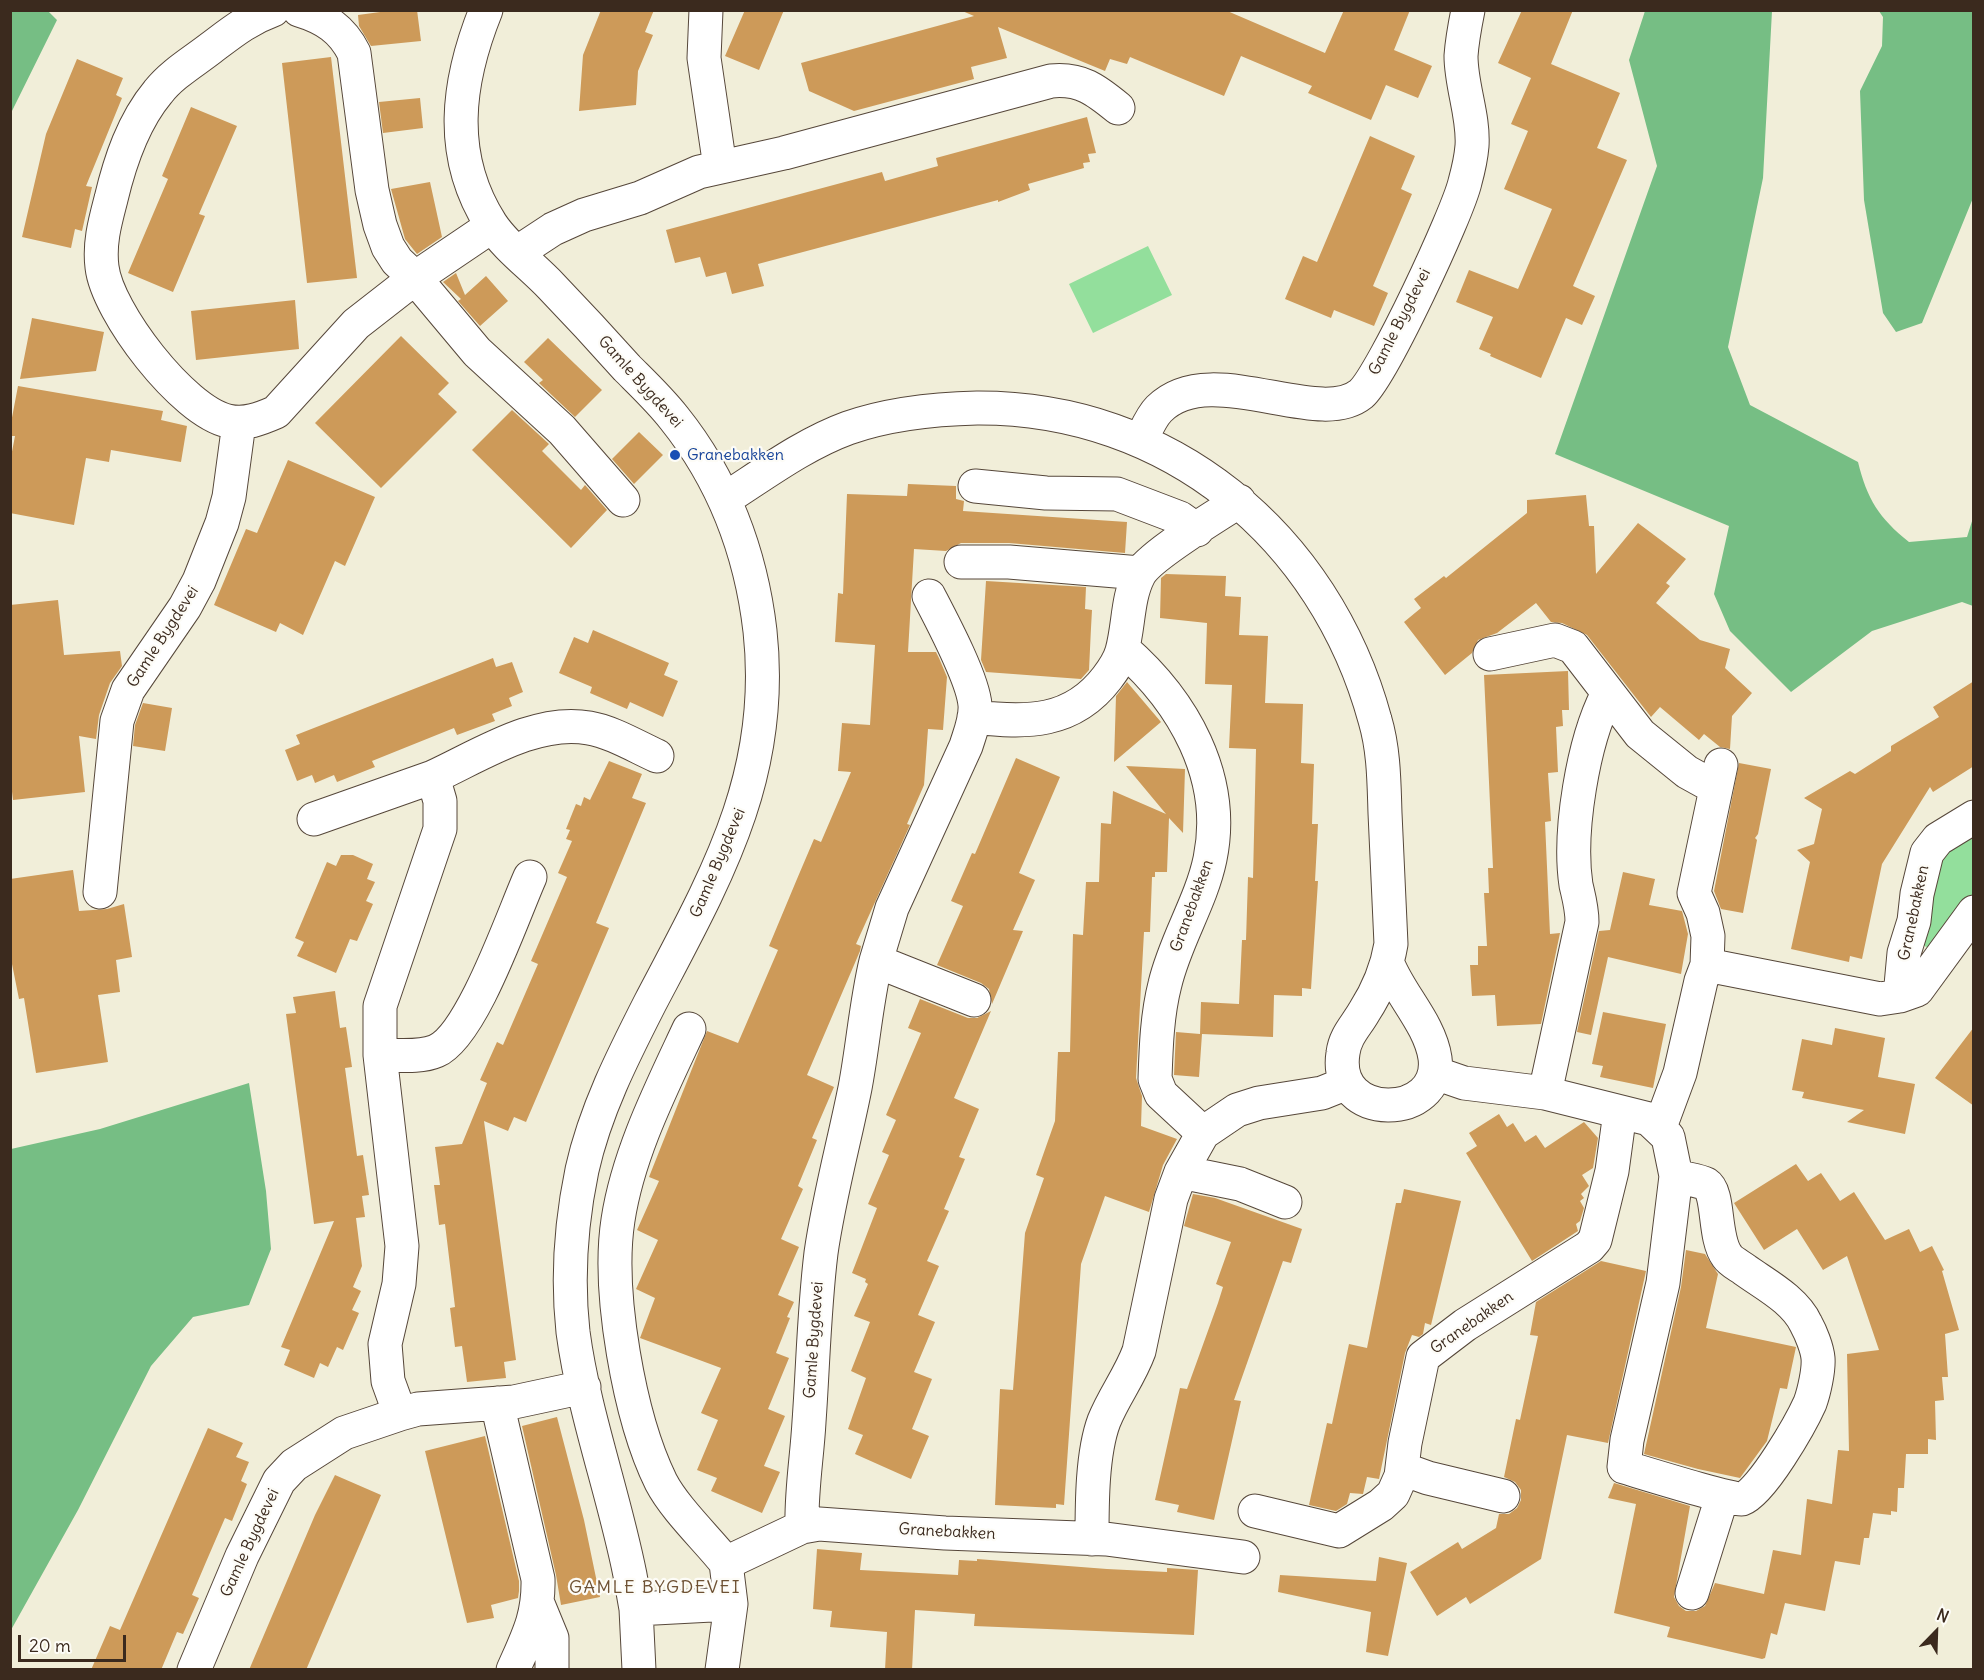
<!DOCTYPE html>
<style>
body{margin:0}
#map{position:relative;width:1984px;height:1680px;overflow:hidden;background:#f1eed9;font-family:Delius,sans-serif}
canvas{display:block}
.frame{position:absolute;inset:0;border:12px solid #3b2a1e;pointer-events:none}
.north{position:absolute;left:1906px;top:1602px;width:60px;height:60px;-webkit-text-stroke:4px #fdfcf7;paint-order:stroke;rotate:23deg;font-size:16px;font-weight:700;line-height:24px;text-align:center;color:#3b2a1e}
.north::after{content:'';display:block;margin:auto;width:21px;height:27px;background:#3b2a1e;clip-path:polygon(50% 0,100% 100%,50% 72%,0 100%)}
.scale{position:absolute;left:18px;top:1635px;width:108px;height:27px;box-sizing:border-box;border:3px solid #3b2a1e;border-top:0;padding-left:8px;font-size:18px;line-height:21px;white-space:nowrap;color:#3b2a1e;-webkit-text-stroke:4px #fdfcf7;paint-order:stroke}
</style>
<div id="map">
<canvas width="1984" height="1680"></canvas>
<div class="frame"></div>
<div class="north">N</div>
<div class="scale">20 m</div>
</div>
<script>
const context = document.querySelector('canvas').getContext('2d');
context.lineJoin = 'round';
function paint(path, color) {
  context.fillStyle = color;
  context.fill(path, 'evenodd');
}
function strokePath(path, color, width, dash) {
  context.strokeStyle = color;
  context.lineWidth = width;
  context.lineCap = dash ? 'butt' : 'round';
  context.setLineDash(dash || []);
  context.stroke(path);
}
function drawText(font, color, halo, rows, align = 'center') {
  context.font = font + ' Delius,sans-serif';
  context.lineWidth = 4.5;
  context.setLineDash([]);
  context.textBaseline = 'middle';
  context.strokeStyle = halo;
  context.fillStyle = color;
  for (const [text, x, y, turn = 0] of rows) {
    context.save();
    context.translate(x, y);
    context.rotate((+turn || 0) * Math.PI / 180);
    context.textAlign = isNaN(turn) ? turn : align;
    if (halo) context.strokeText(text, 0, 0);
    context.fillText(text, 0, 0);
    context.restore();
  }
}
const green = new Path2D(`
 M1148,246l24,49 -79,38 -24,-49z
 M1973,829v69l-41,52 -13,-7 22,-91z`);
const forest = new Path2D(`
 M11,10l37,1 9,9 -46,93z
 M1645,11h127l-9,167 -35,169 22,58 108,57c9,37 21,56 51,80l58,-5 6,-19v88l-11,-4 -90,29 -81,61 -61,-61 -16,-37 15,-68 -174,-72 102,-288 -28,-106z
 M1879,11h94v187l-51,125 -26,9 -13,-19 -19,-113 -4,-109 22,-45 1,-29z
 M249,1083l17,108 5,58 -22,56 -56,12 -42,49 -73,144 -67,120v-481l89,-20z`);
const building = new Path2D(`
 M395,10h22l4,31 -50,5 -12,-20 -1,-11z
 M601,10h53l-9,22 8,3 -15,36 -2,34 -57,6 4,-56z
 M745,10h39l-25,60 -34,-14z
 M960,10h265l100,43 19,-43h66l-16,40 38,16 -14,32 -32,-13 -15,35 -63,-27 4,-7 -71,-30 -17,40 -94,-39 -3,7 -17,-5 -5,12 -107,-44 9,31 -36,9 3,12 -120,32 -45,-20 -8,-28 173,-47z
 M1522,10h51l-22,54 69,29 -23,55 30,12 -54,126 22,10 -13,29 -16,-7 -25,60 -51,-22 1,-2 -12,-5 14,-32 -37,-15 13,-32 49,19 34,-80 -48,-20 24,-58 -17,-7 20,-46 -33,-15z
 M331,57l26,221 -50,5 -25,-220z
 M77,59l46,19 -7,17 6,3 -36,88 6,1 -10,44 -7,-2 -4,19 -49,-11 24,-103z
 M420,98l3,30 -40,5 -4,-31z
 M191,107l46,19 -38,88 6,2 -32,76 -45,-19 40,-94 -6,-3z
 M1087,117l9,36 -8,1 2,8 -7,1 1,5 -56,16 2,6 -32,12v-2l-240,64 6,22 -32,8 -6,-22 -20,5 -6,-20 -25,6 -9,-33 216,-58 3,9 53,-15 -2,-8z
 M1370,136l45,20 -14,33 11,5 -39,92 15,7 -14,33 -40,-16 -3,8 -46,-19 18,-43 14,6z
 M430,182l12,55 -25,17 -12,-15 -14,-50z
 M456,273l9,22 21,-19 22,25 -28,25 -22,-25 3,-2 -18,-17z
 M295,300l4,49 -103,11 -5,-49z
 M32,318l72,14 -8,39 -76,8z
 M401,336l48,47 -11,11 19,18 -76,76 -66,-65z
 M548,338l54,52 -27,27 -36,-34 4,-3 -19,-18z
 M18,386l145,25 -2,9 26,6 -6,36 -70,-12 -2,12 -23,-4 -12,67 -64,-12v-51l5,-26h-5v-8z
 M512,410l37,34 -7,7 39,39 4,-5 22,25 -36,38 -99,-98z
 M639,432l24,23 -29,29 -22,-25z
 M288,460l87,37 -30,69 -10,-5 -32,74 -23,-12 -4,9 -62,-27 32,-76 11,4z
 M908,484l48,2v13l8,2 -1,10 164,11 -2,31 -116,-10h-48l-15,8 -32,-2 -6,103h28l3,6 8,19 -4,53 -15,-1 -4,56 -17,39 3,1 -54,119 5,2 -1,5 -53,124 27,12 -22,51 5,2 -19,46 5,3 -22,50 18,8 -21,48 16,7 -7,15 3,1 -14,35 13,5 -21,51 17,7 -21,50 16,6 -18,41 -51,-22 6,-13 -20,-8 21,-50 -17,-7 20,-45 -81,-30 15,-40 -19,-9 22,-49 -21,-10 22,-49 -10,-4 58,-146 31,12 40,-93 -9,-4 28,-67 17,-40 7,3 30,-70 -13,-1 4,-48 28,2 5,-80 -40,-3 3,-49 5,1 4,-100 60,2z
 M1586,495l3,31h5l2,48 42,-51 48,36 -20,24 4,3 -14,17 44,37 30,9 -5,19 27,25 -20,23 -2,33 -10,-2 -16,-13 -5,6 -39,-33 -9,10 -64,-82 -25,-12 -11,-1 -15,-19 -39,30 -19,7 -6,13 -27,22 -41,-53 17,-14 -7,-9 30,-23 2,2 81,-65v-13z
 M1166,574l60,2 -1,20 16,1 -2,38 29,1 -3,67 38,1 -2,59 13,1 -2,60h6l-3,57h3l-7,108 -9,-1v8l-28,-1 -1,42 -71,-3 -3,43 -25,-2 2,-43 24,2 1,-32 38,2 3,-64h4l2,-63 5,1 3,-129 -27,-1 3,-63 -27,-1 2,-61 -47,-5 1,-40z
 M986,581l100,6 -1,22 7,1 -1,18 -2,42 -8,9 -95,-7 -5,-12z
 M58,600l6,55 56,-4 2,15 -12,17 -11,32 -3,24 -17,-3 6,56 -72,8 -3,-25v-170z
 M593,630l76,33 -5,12 14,6 -15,36 -33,-15 -3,7 -37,-16 2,-6 -33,-14 15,-36 14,6z
 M493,658l3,9 16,-5 11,30 -14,6 3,8 -20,8 3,7 -38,14 -3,-7 -82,33 3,6 -38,15 -3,-7 -19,8 -3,-8 -15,6 -12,-31 15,-6 -4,-9z
 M1568,671l1,39h-7l1,16 -7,1 2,45 -10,1 3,48 -6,1 5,112 10,-1 -19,91 -44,2 -2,-31 -23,1 -2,-31h8v-19h9l-3,-53h5l-1,-25h5l-9,-193z
 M1974,681v85l-41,26 -3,-5 -48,77 -20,95 -12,-3 -1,6 -58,-13 19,-87 -13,-12 17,-6 8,-35 -18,-11 46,-27 5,3 36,-23v-5l48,-29 -6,-10z
 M1127,682l34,40 -47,40 2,-66z
 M143,703l29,5 -7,43 -32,-5 2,-21z
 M1016,758l44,19 -41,96 16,7 -22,50 10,1 -31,73 -3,-15 -8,-6 -44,-18 26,-59 -12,-5 21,-48 3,1z
 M609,761l33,13 -10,24 14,5 -50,120 13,5 -83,194 -12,-5 -6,14 -24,-10 32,239 -12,2 2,16 -39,4 -5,-36 -7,1 -5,-39 5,-1 -10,-83 -6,1 -5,-40h6l-5,-38 27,-3 25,-61 -7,-3 17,-38 6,3 35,-81 -7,-3 36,-84 -9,-4 14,-32 -6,-2 4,-9 -4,-1 10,-25 5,2 3,-9 6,3z
 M1739,763l32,6 -13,65 -3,4 2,2 -14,73 -22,-4 -7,-18z
 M1126,766l59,3 -2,64 -14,-15 -2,54h-12v5h-3l-2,55h-6l-8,146 6,18 -1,30 36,13 -14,26 -14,47 -44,-16 -24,68 -17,241 -8,-1v4l-61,-3 5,-116 13,1 12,-157 19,-55 -8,-3 19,-54 3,-69h12l3,-118 10,1 3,-53h13l2,-59 10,1 2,-33 53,23z
 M341,855h12l20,9 -6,15 8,3 -9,19 7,3 -16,37 -7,-2 -14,34 -39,-17 7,-14 -9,-4 32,-76 9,4z
 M73,870l6,41 28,-2 17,-5 8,53 -16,3 4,32 -22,3 10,67 -72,11 -12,-75 -5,1 -9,-45v-75z
 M1623,872l32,7 -6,26 33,6 6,23 -7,40 -73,-17 -17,78 -14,-3 22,-101 11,-1z
 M335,991l5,37 6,-1 6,40 -7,1 12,88 6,-1 6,40 -7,1 3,21 -9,1 6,48 -9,21 8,4 -9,19 7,3 -16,37 -6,-3 -9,20 -8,-4 -6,15 -30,-13 6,-15 -9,-3 53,-126 -20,3 -28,-210 10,-1 -3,-16z
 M920,999l48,19h9l14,-7 -37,87 25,11 -20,48 6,2 -21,50 5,2 -22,50 12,5 -21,49 17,7 -21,50 18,7 -20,50 17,7 -18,43 -56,-25 8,-19 -15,-6 18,-51 -15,-7 19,-49 -16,-6 14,-32 -3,-2 1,-3 -14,-6 25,-65 -9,-4 21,-49 -7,-3 14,-32 -10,-5 35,-82 -13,-5z
 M1603,1012l63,12 -13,64 -53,-11 3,-11 -11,-2z
 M1974,1027v79l-39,-28z
 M1835,1028l50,10 -7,39 37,7 -10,50 -58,-12 17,-12 -62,-12 2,-6 -12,-2 10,-51 30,6z
 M1499,1114l8,13 6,-4 12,19 11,-7 9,13 39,-26 14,16 -5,30 -11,7 7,11 -8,8 3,4 -4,3 4,7 -4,13 -4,3 2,7 -46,30 -66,-108 11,-7 -8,-13z
 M1796,1164l12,17 13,-8 19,28 14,-9 31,48 24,-11 11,23 12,-6 12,24 -2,1 17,59 -14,4 3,43h-6l2,23 -9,1 1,39 -8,-1v15h-22l-2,34h-6l-1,24 -6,-1v4l-18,-2 -4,25h-5l-4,27 -25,-4 -10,50 -40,-8 -8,32 -6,-2 -6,25 -3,1 -95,-22 3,-10 -56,-14 22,-109 -28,-6 6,-15 76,23 -16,91 5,9 7,5h10l9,-5 10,-23 49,11 9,-44 28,5 6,-56 25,5 6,-54 11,1 -2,-97 32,-4 -32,-94 -24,14 -26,-41 -33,21 -30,-47z
 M1404,1189l57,12 -30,124 -6,-2 -2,11 -4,3 -7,-2 -7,18 -26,126 -12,-2 -4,17 -13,-1 -3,11 -11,7 -27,-6 18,-82 5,1 17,-80 18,4 29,-145h5z
 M1193,1194l22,4 87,31 -11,34 -8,-2 -49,139 7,1 -27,119 -37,-8 2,-7 -24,-5 25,-112 7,1 31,-86 5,-16 -7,-3 15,-42 -47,-16z
 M1686,1250l19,4 13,20 -12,54 90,19 -9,42 -7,-1 -13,53 -27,37 -42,-9 -54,-15 37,-167z
 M1601,1261l45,10 -38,172 -41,-8 -26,124 -71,45 -4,-7 -29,19 -27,-44 48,-30 4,7 34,-21 3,-14h10l8,-6 4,-8v-10l-6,-8 -11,-5 12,-58 4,1 18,-84 -8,-1 6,-33z
 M557,1417l27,103 16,77 -39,8 -5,-30 -34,-149z
 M208,1428l35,15 -7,14 13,5 -8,19 6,3 -15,37 -7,-3 -19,44 -14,33 7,3 -16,36 -6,-2 -16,38h-70l19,-44 10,4z
 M485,1436l34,145v10l-1,7 -27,7 3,13 -27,5 -42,-172z
 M335,1475l46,20 -75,175h-57l66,-155z
 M817,1549l45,4 -2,17 98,5 1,-15 18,1v-2l130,10 60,3v-4l31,2 -4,65 -220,-9 1,-12 -60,-4 -3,60h-27l2,-38 -57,-5 2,-16 -19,-2z
 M1379,1557l28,6 -19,93 -22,-4 5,-40 -93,-20 2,-17 96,6z`);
const minor = new Path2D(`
 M273,10c-25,9 -42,23 -62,38 -18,14 -39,26 -53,44 -25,30 -38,69 -47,107 -6,23 -12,44 -9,68 5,45 81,144 126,154 17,4 32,-2 48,-9l80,-88 59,-46 77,-52
 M299,10c26,8 43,19 55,43l18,137 8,35 8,22 9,14 18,17 62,74 85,78 61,70
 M486,10c-29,72 -39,145 5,214 15,23 41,42 60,62 26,27 51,54 76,82 16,16 33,32 47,50 49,61 77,135 86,213 16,145 -45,248 -110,372 -27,53 -55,108 -68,167 -11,53 -15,107 -9,162 11,82 41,162 57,243l6,34 3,61
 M706,10l-2,48 16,109
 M518,252l35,-23 31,-14 56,-17 59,-26 85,-19 267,-72c30,-3 45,9 67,27
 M1141,440c5,-10 10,-23 18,-31 51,-51 159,20 202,-15 21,-18 97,-181 104,-212 3,-11 6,-24 7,-36 2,-30 -11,-60 -11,-90 1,-15 4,-31 7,-46
 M975,486l71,7 71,1 63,24 17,12
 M725,499c39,-25 79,-55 123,-71 40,-14 86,-19 129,-20 192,-1 348,128 398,312 9,30 9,63 10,93 2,44 4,88 6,131 -4,24 -14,48 -27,68 -8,14 -19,24 -21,41 -11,70 100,67 92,5 -5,-34 -35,-63 -47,-94
 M961,562h48l131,11
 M929,596c13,25 44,83 46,109 1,14 -5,28 -9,41l-74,162 -16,53 98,39
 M1123,649c60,52 104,128 87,210 -9,43 -35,82 -45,125 -8,31 -9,64 -10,95l6,15 42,39
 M1490,654l65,-14 18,7 67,87 47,38 29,16
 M974,717c52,6 98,7 133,-39 6,-8 12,-16 15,-27 7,-25 5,-53 17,-76 11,-20 78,-59 100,-74
 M314,819l119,-42
 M100,892l17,-171 11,-31 57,-83 14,-26 23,-58 7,-26 10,-74
 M1707,965l173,34 20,-3 17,-6 57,-78
 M1900,996l4,-43 10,-32 3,-27 10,-41 11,-14 36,-22
 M689,1029c-28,60 -61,125 -71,191 -11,71 11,197 43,262 14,27 46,57 65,81
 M380,1055c18,0 40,3 56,-4 36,-15 77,-136 94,-174
 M1435,1073l29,10 81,10 104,26 19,18 8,39 -13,107 -36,157 -3,27c17,5 110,34 118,32 20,-7 59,-76 68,-96 4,-11 9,-33 8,-45 -1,-10 -7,-25 -12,-34 -11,-24 -40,-39 -61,-54 -5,-4 -14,-8 -18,-14 -14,-19 -7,-63 -21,-72 -8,-4 -21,-5 -30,-8
 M1545,1093l37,-171c0,-14 -3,-24 -6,-37 -8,-53 7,-143 31,-190
 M1660,1127l20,-54 21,-92 6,-16 1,-29 -5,-23 -9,-20 27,-128
 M1181,1172l59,12 45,18
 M584,1387l-70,15 -96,7 -18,5 -12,-33 -3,-37 14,-60 3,-38 -22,-191v-49l60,-177v-28l-7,-24c46,-21 103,-59 156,-49 23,4 46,18 68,28
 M497,1403l41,176c1,37 -10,57 -25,91
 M1403,1469l25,9 75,18
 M1255,1511l84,20 42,-26 12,-11 8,-18 4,-33 18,-86 42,-32 124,-78 6,-7 17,-69 8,-59
 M802,1527c-1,-36 5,-69 7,-105 4,-56 5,-112 12,-169 8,-56 23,-110 34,-165 8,-42 11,-85 21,-127
 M1092,1539c0,-35 0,-86 12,-118 10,-25 26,-45 35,-70l32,-152 10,-27 22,-39 34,-23 22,-7 63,-10 25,-10
 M726,1563l76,-36 17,-3 126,9 161,6 137,18
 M1692,1593l30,-96
 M538,1604l14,34v32
 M636,1609l95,-5
 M194,1670l48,-114 37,-75 15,-16 50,-32 56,-19
 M722,1670l9,-66 -5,-41`);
const markers = [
 [675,455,6,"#1a4fb4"]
];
const streetNames = [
 ["Gamle Bygdevei",1400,322,-63],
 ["Gamle Bygdevei",640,382,48],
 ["Gamle Bygdevei",163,637,-57],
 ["Gamle Bygdevei",718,863,-67],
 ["Granebakken",1192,906,-70],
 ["Granebakken",1914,913,-78],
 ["Granebakken",1472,1323,-35],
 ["Gamle Bygdevei",814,1340,-86],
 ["Granebakken",947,1532,3],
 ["Gamle Bygdevei",250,1543,-65]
];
const transitNames = [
 ["Granebakken",687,455]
];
const neighbourhoodNames = [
 ["GAMLE BYGDEVEI",655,1588]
];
paint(green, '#93df9c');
paint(forest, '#76be84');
paint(building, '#cd9a59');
strokePath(minor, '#56473a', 35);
strokePath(minor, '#fff', 33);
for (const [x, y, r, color] of markers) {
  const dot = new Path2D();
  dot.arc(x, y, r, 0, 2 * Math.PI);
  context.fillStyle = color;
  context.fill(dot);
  strokePath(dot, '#fdfcf7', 2);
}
drawText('16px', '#3b2a1e', '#fdfcf7', streetNames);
drawText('16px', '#164399', '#fdfcf7', transitNames, 'left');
context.letterSpacing = '1.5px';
drawText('18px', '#6e5133', '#fdfcf7', neighbourhoodNames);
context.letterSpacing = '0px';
</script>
